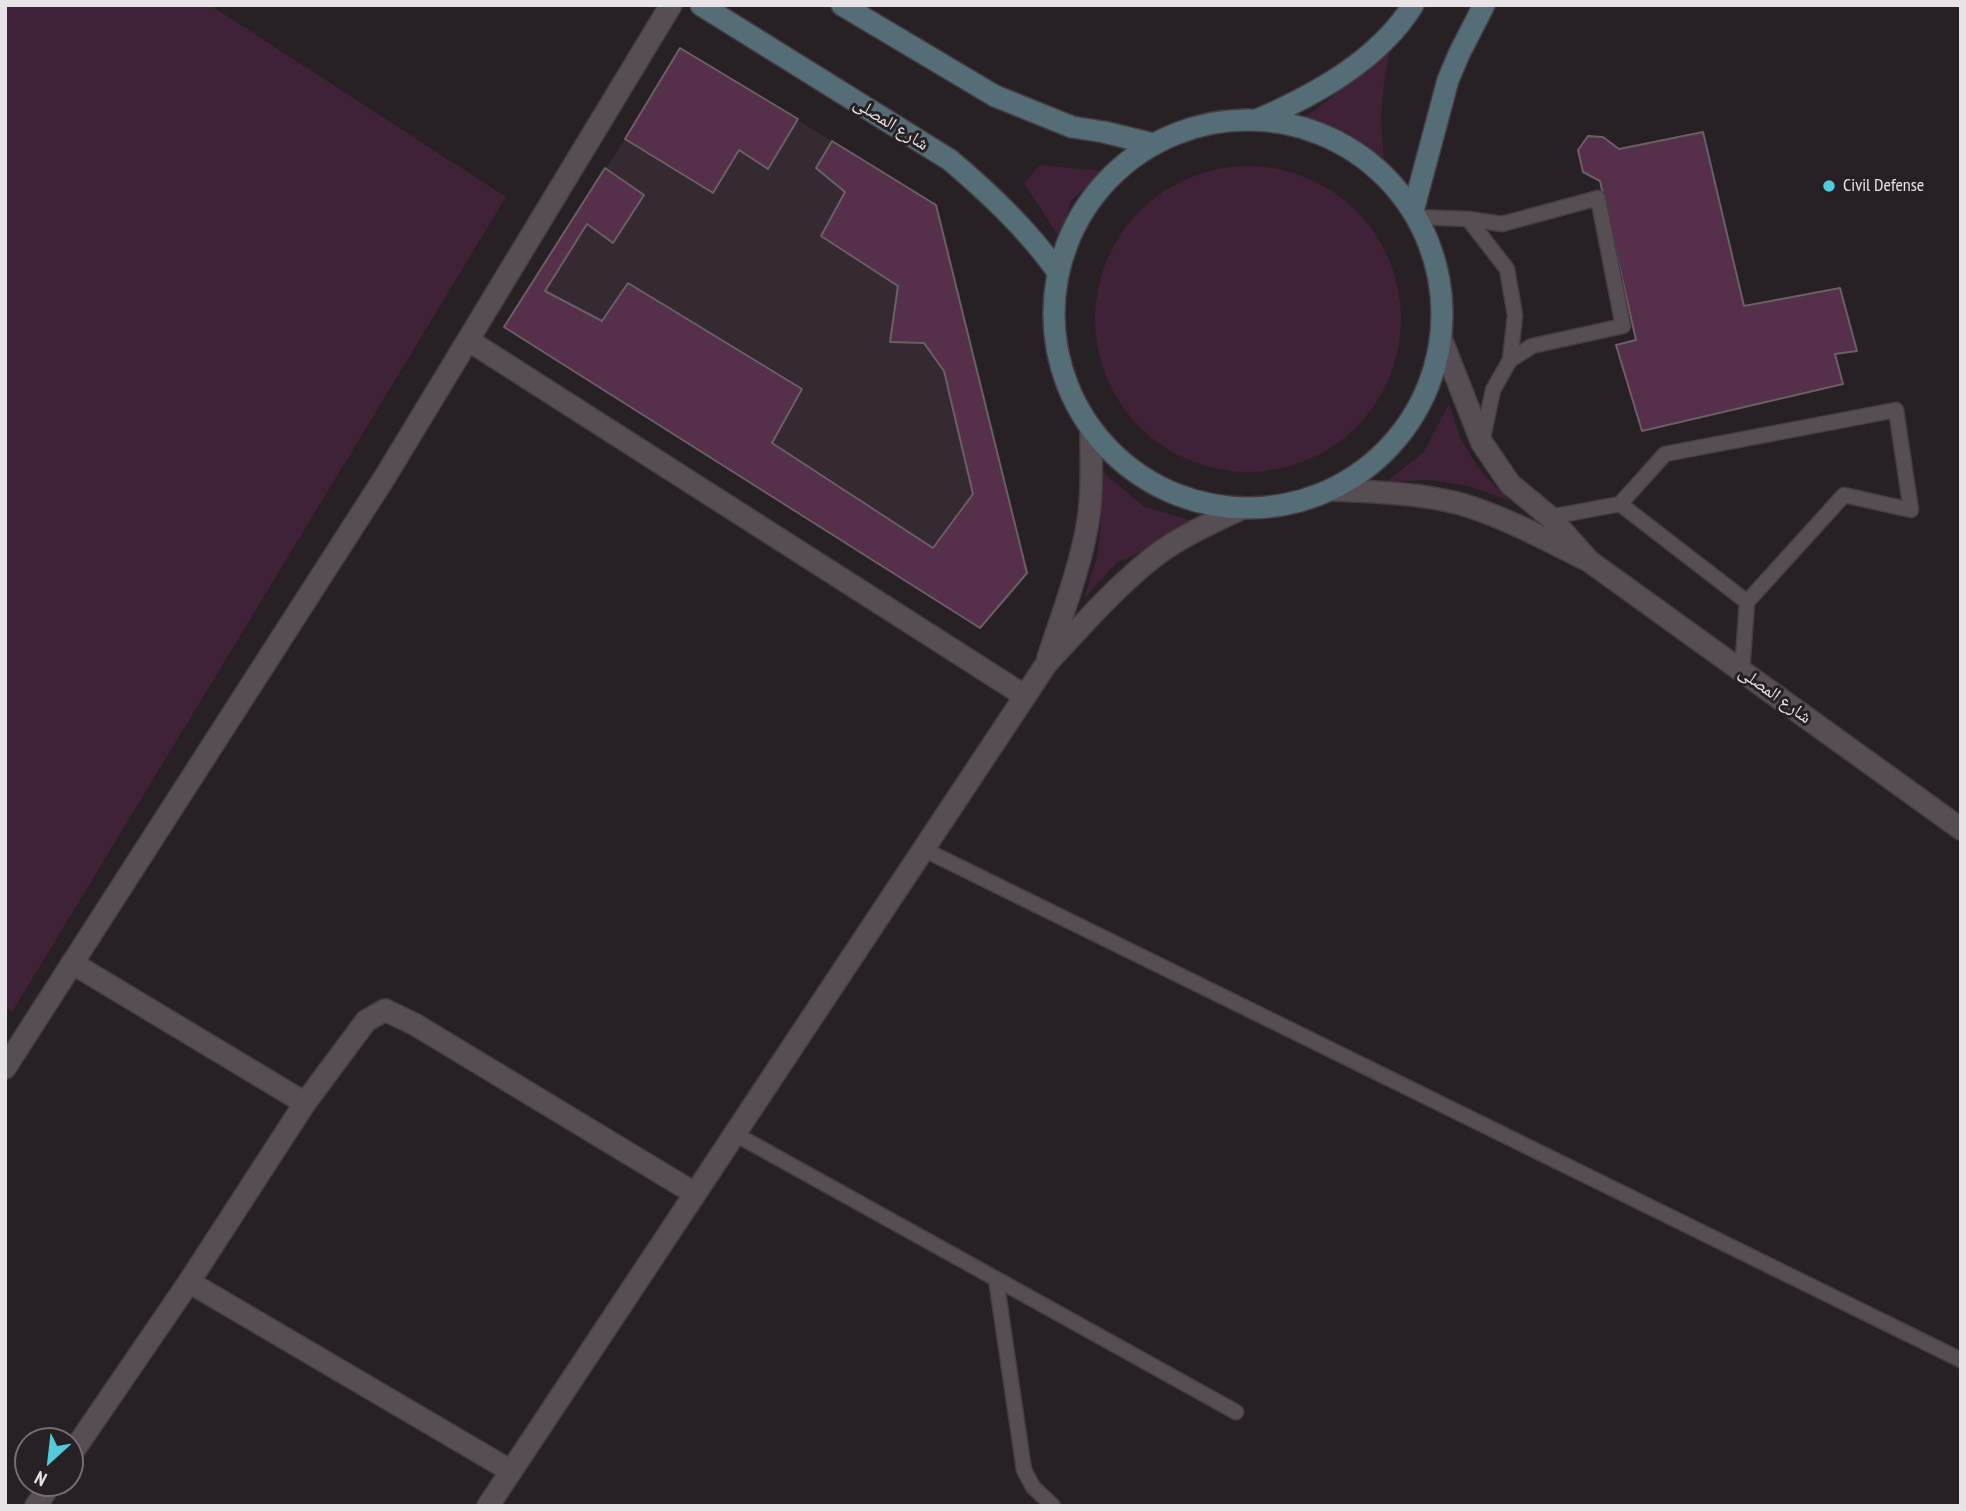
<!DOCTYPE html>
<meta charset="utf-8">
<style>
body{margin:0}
#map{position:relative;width:1966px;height:1511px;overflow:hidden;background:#272025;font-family:"PT Sans Narrow",sans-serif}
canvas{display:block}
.frame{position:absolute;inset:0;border:7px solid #e8e3e6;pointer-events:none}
.north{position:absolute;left:14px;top:1427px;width:70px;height:70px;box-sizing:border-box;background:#272025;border:2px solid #746e72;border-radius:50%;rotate:207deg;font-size:19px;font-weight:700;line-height:28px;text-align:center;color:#e8e3e6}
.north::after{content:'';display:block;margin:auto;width:24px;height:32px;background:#54cadd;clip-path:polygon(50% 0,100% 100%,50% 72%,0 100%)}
</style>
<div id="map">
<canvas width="1966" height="1511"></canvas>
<div class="frame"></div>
<div class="north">N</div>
</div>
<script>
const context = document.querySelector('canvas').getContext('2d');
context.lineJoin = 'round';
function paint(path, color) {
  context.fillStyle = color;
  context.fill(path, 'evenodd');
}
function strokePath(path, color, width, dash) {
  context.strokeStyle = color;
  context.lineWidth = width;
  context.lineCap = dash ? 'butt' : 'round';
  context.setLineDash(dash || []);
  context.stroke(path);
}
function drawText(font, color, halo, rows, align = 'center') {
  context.font = font + ' "PT Sans Narrow","Noto Naskh Arabic",sans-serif';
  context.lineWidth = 6;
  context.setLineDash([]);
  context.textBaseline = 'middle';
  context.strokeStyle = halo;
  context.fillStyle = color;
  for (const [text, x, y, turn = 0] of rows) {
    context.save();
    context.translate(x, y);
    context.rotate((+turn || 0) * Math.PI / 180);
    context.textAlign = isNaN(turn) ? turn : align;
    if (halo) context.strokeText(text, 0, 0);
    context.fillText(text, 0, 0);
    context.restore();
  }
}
const built = new Path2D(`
 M680,48l256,157 91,368 -47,55 -476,-301 121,-188z`);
const green = new Path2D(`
 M5,5h205l296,192 -494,815 -7,-5z
 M1393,38l-8,36 -4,43 3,47 -37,-30 -44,-15c34,-26 63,-47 90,-81z
 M1040,165l64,6 -33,30 -11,37 -36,-55z
 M1095 319a153 153 0 1 1 306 0a153 153 0 1 1-306 0Z
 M1449,404l12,36 19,30 30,31 -41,-15 -39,-6 -44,2 38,-30z
 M1098,468l45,38 52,16 -46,26 -33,15 -32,36 13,-42 4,-33z`);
const building = new Path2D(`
 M680,48l118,71 -30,50 -29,-19 -26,43 -88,-54z
 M1703,132l41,174 96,-18 17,63 -22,3 8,30 -201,47 -26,-86 20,-5 -36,-159 -17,-9 -5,-22 10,-14 15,1 16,12z
 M832,141l104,64 91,368 -47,55 -476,-301 101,-159 39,27 -31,48 -26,-19 -42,67 57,30 26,-38 174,106 -30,54 161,105 40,-54 -29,-123 -20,-28 -34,-1 8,-56 -77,-50 24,-44 -29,-24z`);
const lane = new Path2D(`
 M1416,217l52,2 34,5 96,-26 25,128 -91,20 -22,14
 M1468,219l39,50 8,46 -5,45 -17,30 -11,52
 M1620,504l45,-50 231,-44 15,100 -67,-15 -97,107 -5,70
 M1550,517l70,-13 127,98
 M923,849l1038,511
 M735,1134l501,278
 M996,1279l28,191 9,17 20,19`);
const street = new Path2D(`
 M468,340l557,356
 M1333,490c43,2 86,3 128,14 44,13 86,36 128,57l-39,-44 -40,-33 -28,-41 -40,-102
 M1589,561l372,268
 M1048,658c14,-43 31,-87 39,-131 6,-32 4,-67 4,-99
 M72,963l233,140
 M5,1068l380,-591 286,-472
 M189,1282l116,-179 61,-82 19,-11 31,15 278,168
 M70,1456l119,-174 322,189
 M36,1506l15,-23
 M488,1506l559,-843c35,-37 68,-76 108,-107 26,-20 57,-33 85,-47`);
const secondary = new Path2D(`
 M701,5l249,155c40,34 77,69 108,112
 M842,5l153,91 77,31 32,5 49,12
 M1054 314a194 194 0 1 1 388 0a194 194 0 1 1-388 0Z
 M1257,120c58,-25 122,-60 156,-115
 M1413,211l35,-131 11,-26 25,-49`);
const markers = [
 [1829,186,7,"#54cadd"]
];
const streetNames = [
 ["شارع المصلى",891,124,32],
 ["شارع المصلى",1775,695,36]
];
const poiNames = [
 ["Civil Defense",1843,186]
];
paint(built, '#362a32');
paint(green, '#3f2237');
paint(building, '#562f4b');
strokePath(building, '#686065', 2);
strokePath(lane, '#443e42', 17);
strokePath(street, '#443e42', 24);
strokePath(secondary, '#443e42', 24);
strokePath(lane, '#564e53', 14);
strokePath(street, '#564e53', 21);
strokePath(secondary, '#546d76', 21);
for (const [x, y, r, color] of markers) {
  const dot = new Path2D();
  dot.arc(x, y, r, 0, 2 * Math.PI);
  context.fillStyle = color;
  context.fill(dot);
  strokePath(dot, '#272025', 2.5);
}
drawText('18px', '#e8e3e6', '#272025', streetNames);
drawText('18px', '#e8e3e6', '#272025', poiNames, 'left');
</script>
